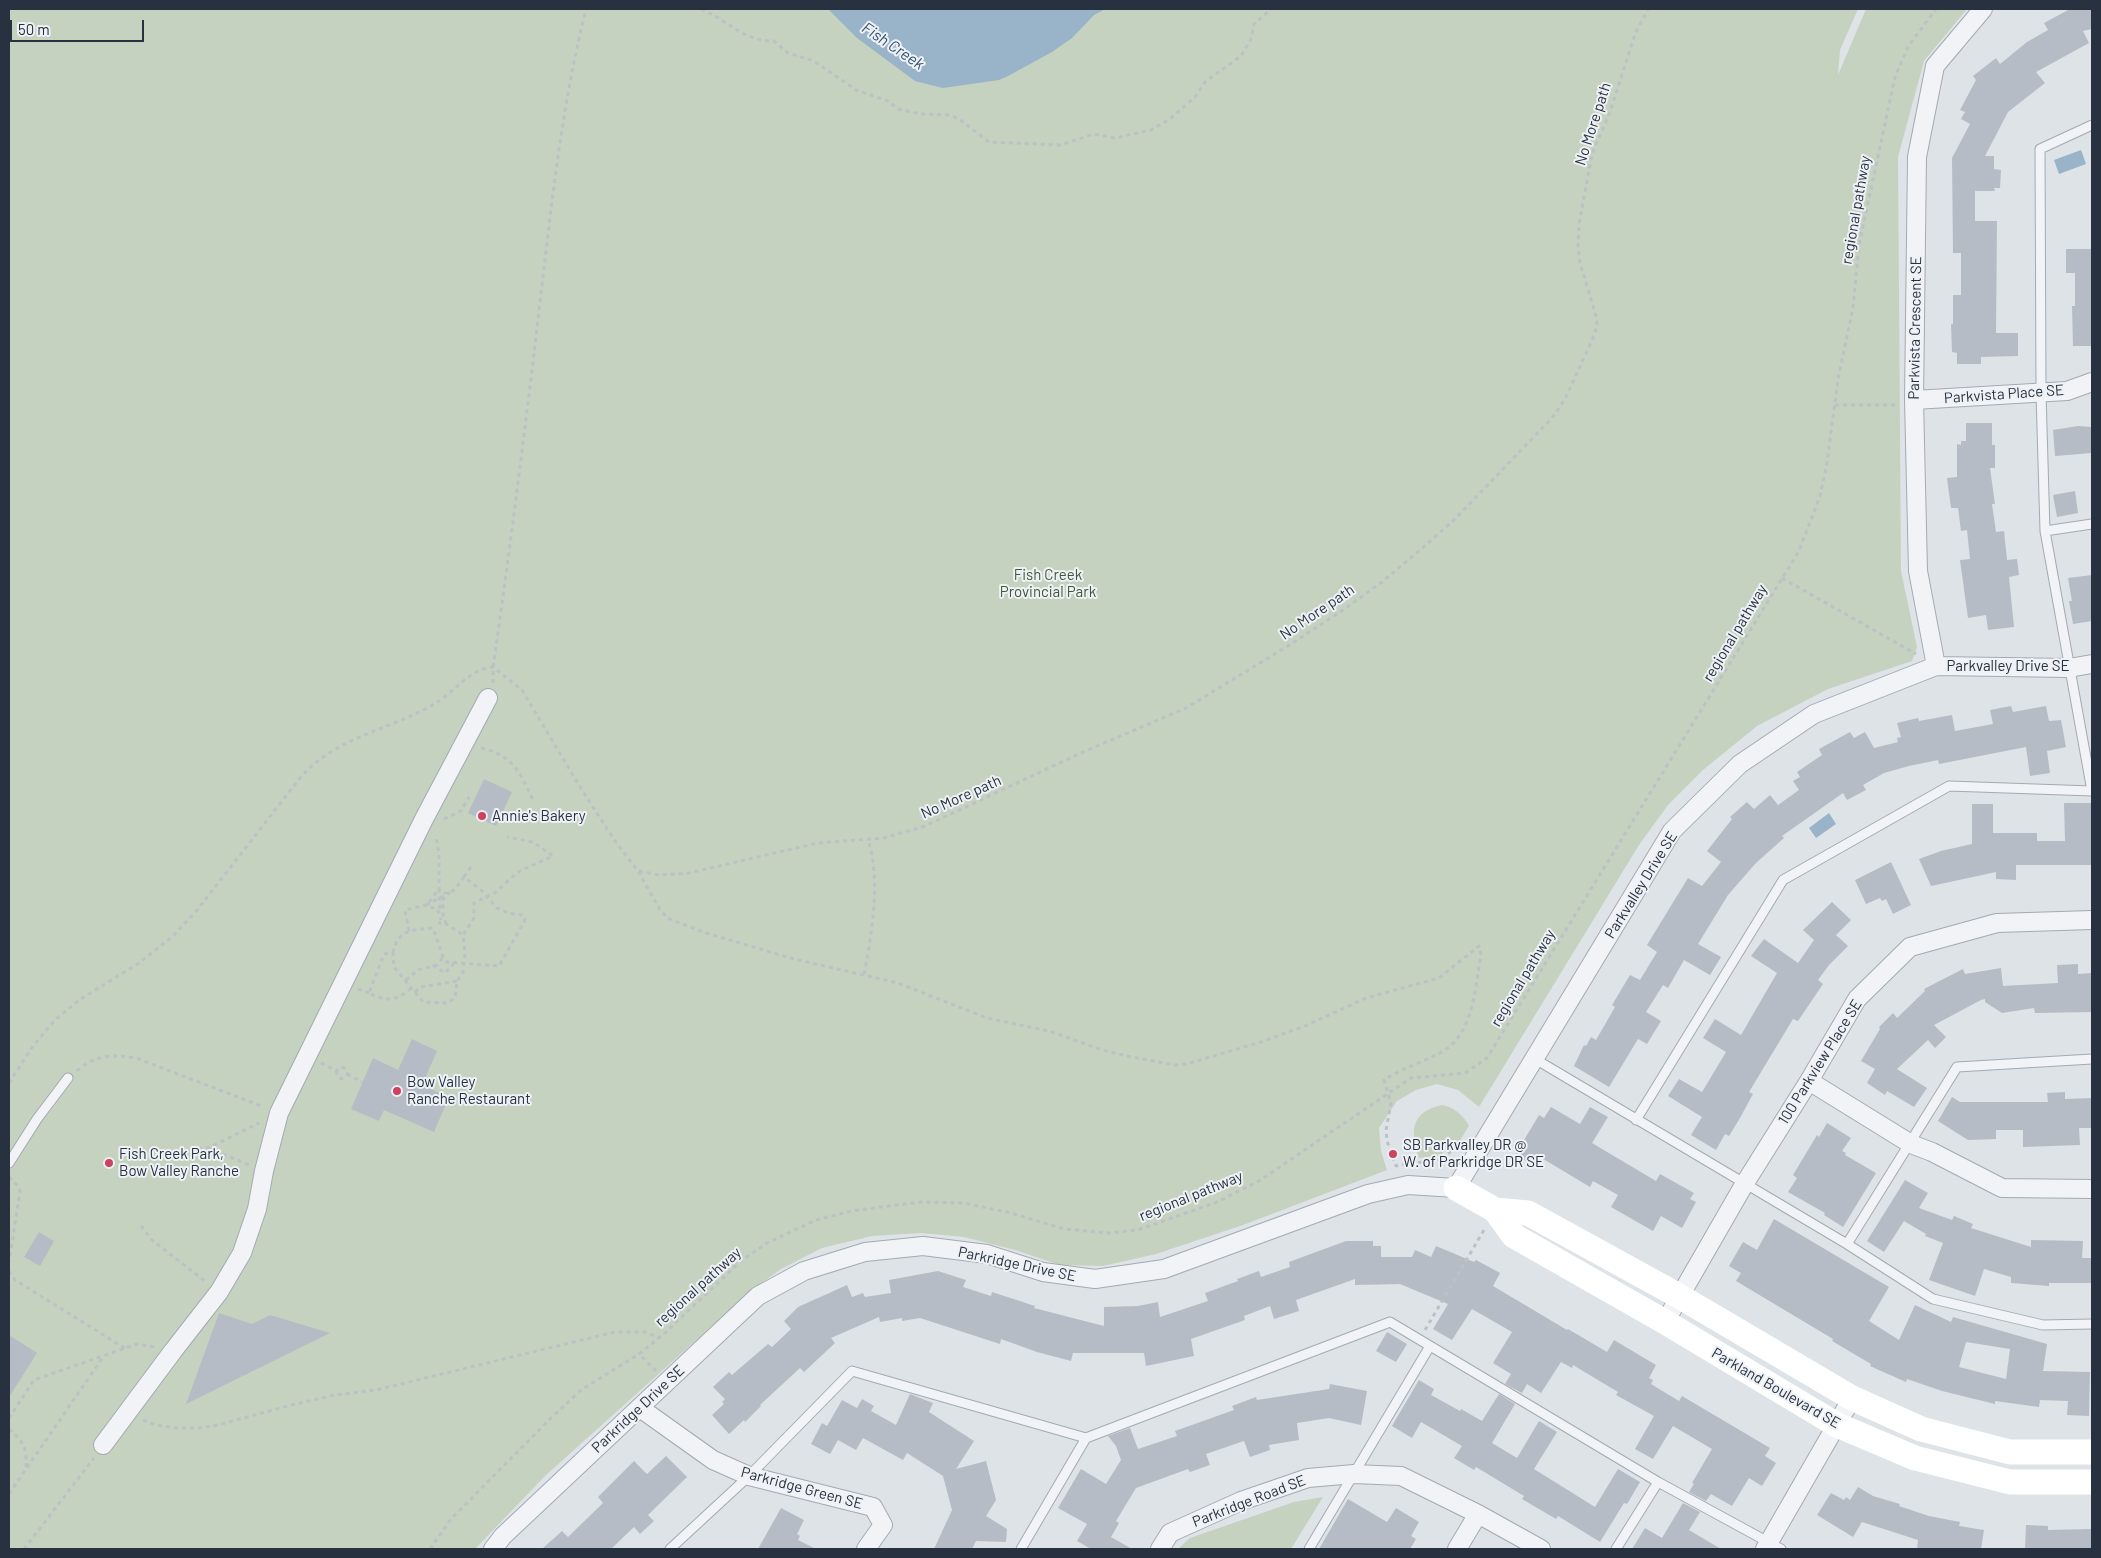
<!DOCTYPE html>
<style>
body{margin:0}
#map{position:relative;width:2101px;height:1558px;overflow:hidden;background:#dee3e8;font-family:Barlow,sans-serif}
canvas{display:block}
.frame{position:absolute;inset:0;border:10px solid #27313f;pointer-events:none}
.scale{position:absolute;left:10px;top:20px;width:134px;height:22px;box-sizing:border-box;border:2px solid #27313f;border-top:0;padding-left:6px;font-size:15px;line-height:18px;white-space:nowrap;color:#27313f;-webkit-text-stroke:4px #eef1f5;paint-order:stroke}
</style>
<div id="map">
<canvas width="2101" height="1558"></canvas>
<div class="frame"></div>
<div class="scale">50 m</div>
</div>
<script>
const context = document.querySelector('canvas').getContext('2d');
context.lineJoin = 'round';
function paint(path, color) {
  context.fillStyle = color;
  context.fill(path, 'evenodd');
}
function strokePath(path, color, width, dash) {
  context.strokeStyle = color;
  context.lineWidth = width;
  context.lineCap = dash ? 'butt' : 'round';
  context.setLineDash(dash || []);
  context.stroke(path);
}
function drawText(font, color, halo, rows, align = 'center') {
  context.font = font + ' Barlow,sans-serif';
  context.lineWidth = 4;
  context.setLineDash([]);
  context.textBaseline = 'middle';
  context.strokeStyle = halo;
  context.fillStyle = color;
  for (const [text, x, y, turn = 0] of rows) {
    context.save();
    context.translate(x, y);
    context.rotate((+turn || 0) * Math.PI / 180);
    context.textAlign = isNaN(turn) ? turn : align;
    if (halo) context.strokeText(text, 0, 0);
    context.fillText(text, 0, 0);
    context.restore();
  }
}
const green = new Path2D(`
 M9,9h1849l-18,41 -2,25 28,-66h101l-43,52 -26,96 3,414 16,76 -5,14 -84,28 -71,37 -54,44 -35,35 -29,40 -160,262 -21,-17 -21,-6 -21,6 -19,11 -18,27 2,23 6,19 -144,55 -87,29 -53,12 -43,-1 -45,-15 -51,-13 -43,-4 -49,3 -50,12 -41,21 -29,21 -207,186 -70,73h-466z
 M1442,1105c12,2 21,10 27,21l-10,16 -4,-2 -14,15 -22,3c-9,-26 -9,-46 23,-53z
 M1323,1497l-32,52h-113l12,-11 104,-36z`);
const water = new Path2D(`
 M828,9h277l-11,6 -22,23 -20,14 -44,24 -9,4 -56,8 -28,-7 -58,-43z
 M2081,150l5,14 -27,10 -5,-14z
 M1829,813l7,11 -20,14 -7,-10z`);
const building = new Path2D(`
 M2070,9h22v20l-9,2 6,12 -53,29 9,11 -37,29 -23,44h9v13l7,1 -1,18h-6l1,3h-20v30h22l-1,112h22v23l-37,1v7h-24v-11l-5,-1 -1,-28h2v-29h8v-42h-8l-1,-95 18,-34 -9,-5 4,-7 -5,-2 16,-30 -3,-4 23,-18 4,6 27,-22 21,-12 -4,-7z
 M2066,249h26v97h-19l-1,-40h3v-33h-9z
 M1966,423h26v22h3v23h-5l5,36h-3l4,28 8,-1 3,29 10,-1 2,16 -10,2 5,50 -26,3 -2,-15 -18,3 -8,-58 10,-1 -3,-29 -6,1 -3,-23h-7l-4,-30 10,-1v-33l4,1v-4h5z
 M2078,426l14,1v26l-37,3 -2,-26z
 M2075,491l3,22 -21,4 -4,-22z
 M2092,575v46l-19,3 -4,-23h3l-4,-23z
 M2011,706l2,6 33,-6 3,15 12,-1 5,27 -19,4 3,22 -20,3 -4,-29 -87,17 -1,-4 -29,6 -25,7 -21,12 3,5 -19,10 -4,-7 -61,43 2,2 -28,25 -28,32 -30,49 23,13 -11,18 -26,-15 -16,28 -5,-3 -17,27 15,9 -14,23 -9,-5 -29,48 -35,-21 10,-21 2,1 5,-9 5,3 19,-33 -3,-2 18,-30 10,5 17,-28 -10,-7 41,-67 14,8 19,-24 -14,-11 25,-32 -2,-2 17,-15 7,7 16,-14 8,10 21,-15 -6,-9 7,-4 -3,-5 25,-17 -3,-6 31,-17 4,6 11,-6 9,16 24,-6 -1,-4 4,-1 -4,-14 21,-5 1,3 33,-6 3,16 38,-7 -3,-14z
 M484,779l28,13 -16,34 -28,-13z
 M2064,803h28v62h-76v15l-20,-1v-7l-65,14 -12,-27 22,-8 31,-7v-40h21v29h44v8h28z
 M1891,862l20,43 -18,9 -7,-15 -4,2 -2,-3 -14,6 -11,-24z
 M1832,902l19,18 -15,15 12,11 -19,19 -11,15 5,4 -25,37 -5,-2 -44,73 4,2 -13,24 -11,18 -4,-2 -9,16 -25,-15 11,-18 -34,-21 11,-17 23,13 24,-40 -23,-14 12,-19 26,16 36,-62 -26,-17 13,-17 34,24 16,-23 -11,-10z
 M2078,964v10l14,-1v39l-57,1 -1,-5 -32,5 -17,-11v-3l-4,1 -47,25 12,12 -11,11 -7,-8 -31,29 30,19 -13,19 -27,-16 -2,4 -18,-12 8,-14 -14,-8 19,-32 -1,-2 14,-14 4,5 28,-27 -1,-2 39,-20 2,5 36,-6 2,18 55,-3 -1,-18z
 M412,1039l25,12 -15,34 27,12 -15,35 -50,-22 -5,11 -28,-12 22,-51 25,12z
 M2065,1092v7l27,-1v30h-13l1,17 -57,2v-17h-27v9l-28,1 -30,-19 14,-24 8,5h88l-1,-9z
 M1551,1107l29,17 10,-17 18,10 -16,26 64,38 4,-7 34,19 -4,6 6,3 -14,26 -21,-12 -8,15 -42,-24 7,-12 -25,-14 -3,6 -50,-30 -5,9 -20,-11 24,-40 5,3z
 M1827,1123l24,15 -9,13 4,2 -1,2 31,18 -33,54 -19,-12 1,-2 -37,-21 9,-14 -4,-3 24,-40 2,2z
 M1905,1180l23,13 -9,15 33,12 2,-4 19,8 -2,4 60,19v-7l52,1 -1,17h10v25h-43v3l-38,-3v-6l-27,-8 -9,27 -46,-16 14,-37 -18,-7 1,-2 -22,-13 -20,31 -17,-11z
 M1774,1219l115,68 -20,34 30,19 16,-35 36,17 2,-5 94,27 -4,27 47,1 -1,44 -22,-1 1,-14 -28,-1 -1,7 -44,-6v3l-53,-13 -35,-12 -1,3 -36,-16 1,-2 -39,-23 1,-2 -97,-58 5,-8 -12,-7 14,-24 14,8zM1966,1342l44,7 -4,30 -47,-12z
 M39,1232l15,9 -14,25 -16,-9z
 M1346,1241h27v5h8v11h31l3,-7 16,7 5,-11 38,16 2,-2 24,13 -7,13 74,44 1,-1 39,23 7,-12 42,25 -7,13 4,2 -2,4 28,17 3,-5 88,52 -5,8 11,7 -14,23 -13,-8 -17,28 -21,-12 -5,7 -17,-9 5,-8 -2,-1 20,-34 -39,-23 -20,33 -18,-10 19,-33 -38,-21 2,-3 -45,-27 -1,3 -11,-6 -20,31 -14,-9 -5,9 -17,-9 6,-10 -18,-11 19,-31 -40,-23 -20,31 -19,-11 15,-25 -48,-20 -45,1v-6l-59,21 3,11 -25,8 -4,-13 -26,10 1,4 -54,19 3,17 -48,10 -2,-13h-71l-2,8 -34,-9 -36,-13 -1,5 -80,-26 -18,3v-3l-22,4 -1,-5 -48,21 4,5 -31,29 -4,-4 -40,37 1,1 -16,16 -1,-2 -15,14 -17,-19 12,-11 -2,-2 3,-3 -12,-12 16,-15 3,3 36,-31 4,3 19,-18 -7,-8 14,-14 49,-22 5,12 11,-4 2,4 26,-4 -2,-13 49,-9 28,9 -3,7 28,9 1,-4 43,14 -1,2 70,18v-19l34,-1 20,-4 2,15 48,-16 -3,-8 33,-12 -1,-2 22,-8 2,6 29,-10 -1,-5z
 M219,1313l33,11 18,-9 60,18 -144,71z
 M1387,1332l20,12 -11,18 -20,-11z
 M9,1335l28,18 -28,44z
 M1419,1380l15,9 -3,6 29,16 1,-2 21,12 17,-27 16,10 -23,39 25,15 22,-37 18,11 -23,37 61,38 23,-38 22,13 -13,22 -3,-1 -24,39 -42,-26 -2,3 -34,-20 2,-3 -48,-29 -2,3 -20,-12 8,-12 -41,-24 -9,16 -20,-12z
 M1330,1384l37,7 -6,34 -32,-7 -32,5 2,17 -30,5 1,5 -20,7 -6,-16 -38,13 4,11 -20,7 -2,-3 -52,19 -20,33 3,2 -8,14 21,12h-41l-14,-8 10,-17 -29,-16 23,-39 25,15 15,-24 -5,-14 -8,-10 22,-8 8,21 39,-13 -2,-5 59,-21 -2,-4 24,-9 1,3 72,-11z
 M910,1394l23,9 -4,9 45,29 -18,28 30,-8 10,39 -10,16 21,13 -1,13 -30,-1 -4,8h-38l18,-39 -9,-34 -36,-23 -4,7 -40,-22 -7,12 -18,-10 -8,14 -19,-10 11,-21 5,3 15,-26 15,8 5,-9 12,7 -3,5 25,14z
 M666,1456l21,21 -39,38 6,6 -14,13 -6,-7 -23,22h-69l20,-18 6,6 35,-34 -5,-6 36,-36 13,13z
 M1858,1487l15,9 27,8 -1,2 30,10 31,6 -1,4 25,4 -3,19h-64l1,-9 -56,-18 -9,15 -36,-22 14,-22 13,7 2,-3 4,3z
 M1348,1499l39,23 9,-14 23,14 -8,14 5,3 -6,10h-91z
 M1683,1503l17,9 -11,18 32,19h-89l13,-21 17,10z
 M781,1508l23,12 -7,14 3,2 -2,4 18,9h-58z
 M2026,1525l22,1v4l44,-1v20h-67z`);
const path = new Path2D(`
 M701,9c27,11 41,32 73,32l14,12 26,8 42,29 32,11 10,8 23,5 28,1 10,4 30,23 71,3 34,-11 21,4 36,-8 19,-11 25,-22 10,-15 36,-26 10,-17 3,-15 17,-15
 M1835,405h62
 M1782,578l134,76
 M493,683v-16c17,-118 32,-237 46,-356 12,-101 22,-203 47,-302
 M481,748c32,7 39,25 52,52
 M444,819l17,-8 8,-14
 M639,871l20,4 30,-2 129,-30 66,-5 41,-12 156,-73 105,-45 105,-64 52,-34 39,-28 37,-31 36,-32 97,-101 13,-19 29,-63 3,-11 -1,-9 -16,-53 -2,-17 1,-22 13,-70 18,-42 25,-78 13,-25
 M464,877l7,-10
 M429,902l10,-13 1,23
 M426,905l23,-12 -6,6v16l3,8h-8
 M445,923l18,12
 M409,931l-4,-21 21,-5 12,5 3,10
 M393,953c4,-24 20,-23 40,-25l10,29 4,5 52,4 25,-44 1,-3 -3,-4 -14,-2 -11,-5 -16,-18 -17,-13c-7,9 -11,19 -23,15l-2,-3v-34l-3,-20
 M433,965l12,8 9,-10
 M864,974c8,-40 17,-96 4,-134
 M406,980l12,-10 19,-5 6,-8
 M411,988c-14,13 -25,14 -42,5l15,-39 9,-1 1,14 29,35 24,1 8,-5 2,-17 6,-9 2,-18 -2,-19 11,-17v-15l22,-11 15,-14 9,-7 33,-15 -20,-14 -26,-5
 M358,989l11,4
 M415,992l6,-5 36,-6
 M321,1063l16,8
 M336.5 1073a5.5 5.5 0 1 1 11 0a5.5 5.5 0 1 1-11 0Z
 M77,1071c17,-16 36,-17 59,-13l128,49
 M347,1074l15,8
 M9,1083l24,-37 22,-26 24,-20 60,-37 34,-27 25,-27 102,-131c36,-42 91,-48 136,-75 19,-12 34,-34 57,-36l29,23 58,97 35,54 23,30 21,37 8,10 39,15 88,26 104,24 89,35 62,13 53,19 25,6 48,9 11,-1 72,-21 47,-17 61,-28 73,-20 40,-32 2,8c-6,34 -7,81 -41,99 -18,9 -39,16 -56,27l7,23 -5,27 1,11 9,25c25,-7 44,2 61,-22
 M208,1148l41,17
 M185,1156l7,-7 16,-1 51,-25
 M9,1177l10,10 1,5 -11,70
 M141,1226l11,14 54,42
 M9,1271l6,9 111,69
 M1425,1330l59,-100
 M656,1371l-17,-17 25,-20 78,-74 25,-17 49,-23 36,-9 44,-6 27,-3 41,1 47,10 53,16 44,4 30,-3 79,-28 42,-21 152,-103 54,-5 22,-15 312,-507 21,-55 7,-33 11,-84 15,-71 6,-63 36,-168 14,-32 27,-36
 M9,1418l25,-38 103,-36 18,3
 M143,1420l13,5 20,3h24l18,-3 73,-20 44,-10 41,-5 239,-58h32l11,6
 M9,1429c15,13 18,19 17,40
 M9,1494l94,-137
 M24,1549l70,-91
 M430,1549l21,-30 100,-101 30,-28 58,-36`);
const lane = new Path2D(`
 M2045,531l47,-7
 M2092,791l-47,-260 -4,-138 -1,-244 52,-24
 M1535,1059l312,185 86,55 110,26 49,-1
 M1636,1120l147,-240 166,-94 143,5
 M9,1163l28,-44 31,-41
 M1847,1244l110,-177 135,-8
 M670,1549l79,-73 103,-105 234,67
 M1021,1549l65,-111 304,-116 268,160 123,67
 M1309,1549l121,-203
 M1616,1549l42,-67`);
const street = new Path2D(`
 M1914,400l153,-9 25,-9
 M1936,666l-18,-95 -4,-171 3,-243 18,-91 48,-57
 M1809,1081l102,63 21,8 70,36 90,1
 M1665,1322l80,-139 64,-102 48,-82 53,-52 87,-24 95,-3
 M640,1408l73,52 36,16 124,31 10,18 -17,24
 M103,1445l70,-94 46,-59 23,-39 15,-44 7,-38 15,-58 145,-294 64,-121
 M493,1549l10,-13 255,-240 46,-25 61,-19 58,-6 64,8 56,18 52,7 69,-10 204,-75 40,-9 48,3 216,-357 68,-67 74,-50 122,-48 133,2 23,-4
 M1160,1549l10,-16 71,-32 67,-23 46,-4 47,2 77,38 63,35
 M1457,1549l21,-35
 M1765,1549l87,-151`);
const secondary = new Path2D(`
 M1456,1188l39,22 33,3 151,83 173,102 69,31 89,23h82
 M1495,1210l19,26 151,86 172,103 78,33 95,24h82`);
const markers = [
 [482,816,5,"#ce4260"],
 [397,1091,5,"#ce4260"],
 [1393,1154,5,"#ce4260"],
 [109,1163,5,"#ce4260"]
];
const streetNames = [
 ["No More path",1593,124,-72],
 ["regional pathway",1856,210,-80],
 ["Parkvista Crescent SE",1915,328,-89],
 ["Parkvista Place SE",2004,394,-4],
 ["No More path",1317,612,-34],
 ["regional pathway",1735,633,-59],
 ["Parkvalley Drive SE",2008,666],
 ["No More path",961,797,-24],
 ["Parkvalley Drive SE",1641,885,-58],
 ["regional pathway",1523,978,-59],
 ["100 Parkview Place SE",1820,1062,-58],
 ["regional pathway",1191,1196,-22],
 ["Parkridge Drive SE",1017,1264,12],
 ["regional pathway",698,1287,-42],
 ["Parkland Boulevard SE",1776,1388,30],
 ["Parkridge Drive SE",638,1409,-43],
 ["Parkridge Green SE",802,1488,15],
 ["Parkridge Road SE",1249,1501,-21]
];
const parkNames = [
 ["Fish Creek",1048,575],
 ["Provincial Park",1048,592]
];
const poiNames = [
 ["Annie's Bakery",492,816],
 ["Bow Valley",407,1082],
 ["Ranche Restaurant",407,1099],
 ["SB Parkvalley DR @",1403,1145],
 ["W. of Parkridge DR SE",1403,1162],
 ["Fish Creek Park,",119,1154],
 ["Bow Valley Ranche",119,1171]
];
const waterNames = [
 ["Fish Creek",893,46,34]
];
paint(green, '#c5d2bf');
paint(water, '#99b3c8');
paint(building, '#b6bcc5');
strokePath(lane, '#a3aab2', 11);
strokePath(street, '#a3aab2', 20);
strokePath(path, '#bcc1c6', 3, [4, 4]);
strokePath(lane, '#f1f3f6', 9);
strokePath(street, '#f1f3f6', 18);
strokePath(secondary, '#fff', 25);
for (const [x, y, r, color] of markers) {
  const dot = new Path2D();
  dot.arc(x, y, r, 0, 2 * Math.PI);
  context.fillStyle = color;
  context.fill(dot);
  strokePath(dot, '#eef1f5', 2);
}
drawText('15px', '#27313f', '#eef1f5', streetNames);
drawText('15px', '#3e5a35', '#eef1f5', parkNames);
drawText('15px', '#27313f', '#eef1f5', poiNames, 'left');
drawText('italic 16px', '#325373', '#eef1f5', waterNames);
</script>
